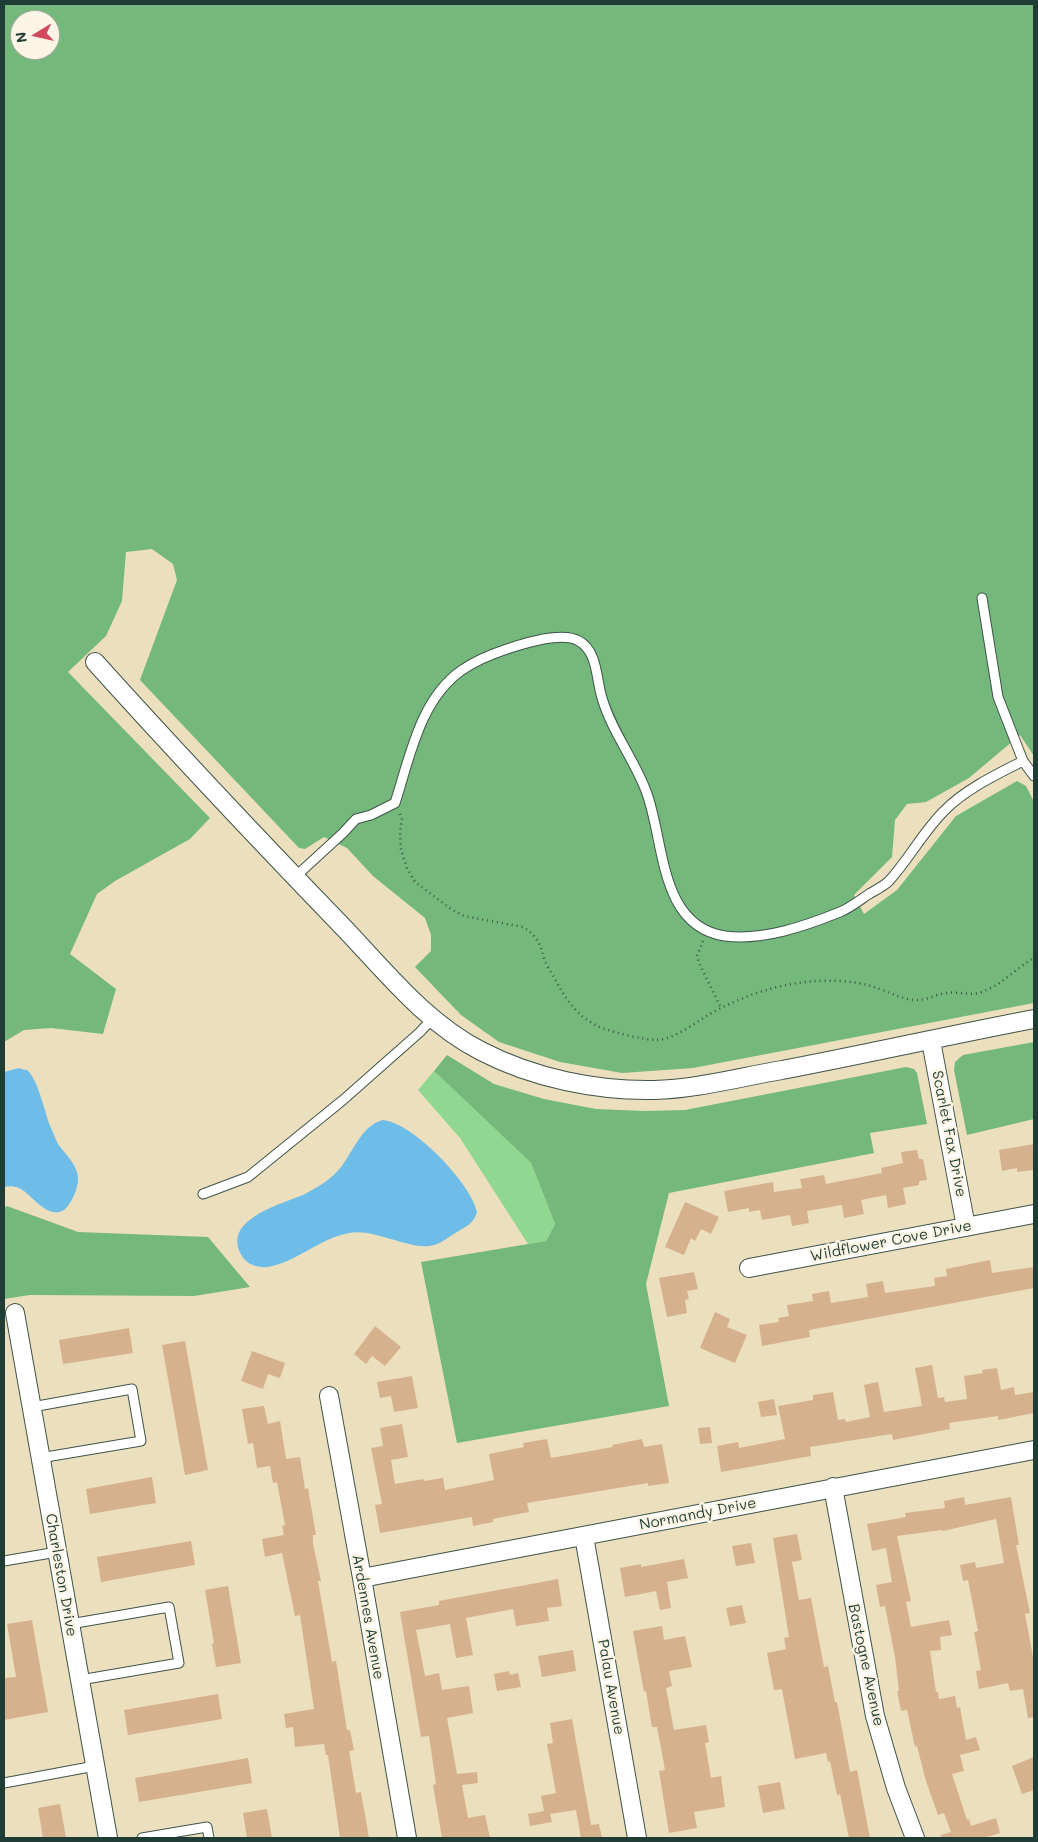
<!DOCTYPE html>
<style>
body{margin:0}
#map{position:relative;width:1038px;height:1842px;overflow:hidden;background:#ecdfbd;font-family:Mali,sans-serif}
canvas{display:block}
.frame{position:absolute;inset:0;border:5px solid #1f3d34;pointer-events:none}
.north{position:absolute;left:10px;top:10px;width:50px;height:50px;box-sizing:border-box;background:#fcf5e5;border:1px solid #a4ab9e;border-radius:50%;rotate:261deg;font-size:14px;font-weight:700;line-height:20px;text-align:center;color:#1f3d34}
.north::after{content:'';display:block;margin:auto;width:18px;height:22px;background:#d1495b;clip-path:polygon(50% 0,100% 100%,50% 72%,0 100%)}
</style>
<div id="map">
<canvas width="1038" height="1842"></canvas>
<div class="frame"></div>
<div class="north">N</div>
</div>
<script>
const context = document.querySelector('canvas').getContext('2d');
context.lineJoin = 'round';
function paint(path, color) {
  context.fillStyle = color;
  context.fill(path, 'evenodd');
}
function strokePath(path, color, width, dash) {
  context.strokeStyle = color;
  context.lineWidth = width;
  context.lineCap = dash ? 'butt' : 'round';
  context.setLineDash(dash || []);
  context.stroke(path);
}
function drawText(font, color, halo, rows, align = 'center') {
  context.font = font + ' Mali,sans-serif';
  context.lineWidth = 5;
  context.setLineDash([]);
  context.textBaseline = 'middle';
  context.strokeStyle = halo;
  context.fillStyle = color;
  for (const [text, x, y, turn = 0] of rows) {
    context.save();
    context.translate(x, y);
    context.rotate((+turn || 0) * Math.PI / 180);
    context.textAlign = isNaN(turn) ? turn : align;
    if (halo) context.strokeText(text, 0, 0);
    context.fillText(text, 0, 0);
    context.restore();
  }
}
const green = new Path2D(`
 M434,1071l97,92 24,61 -9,17 -18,3 -68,-106 -42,-48z`);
const forest = new Path2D(`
 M4,4h1030v752l-14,-21 -51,43 -43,24 -19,2 -12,16 -3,37 -38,38 10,19 33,-24 59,-74 61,-35 9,5 8,16v201l-341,65 -71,5 -62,-11 -61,-20 -38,-27 -46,-48 16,-16v-16l-6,-17 -52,-42 -26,-28 -23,-11 -19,12 -6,-1 -159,-168 37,-100 -4,-16 -21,-15 -26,3 -4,49 -16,35 -38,36 142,146 -20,21 -75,42 -18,13 -27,60 46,35 -13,45 -52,-6 -27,2 -20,12zM20,20h30v30h-30z
 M1034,1042v77l-67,16 -13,-65 1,-8 8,-7z
 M447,1055l47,29 50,15 52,10 48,2 41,-1 221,-43 8,2 3,4 10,51 -57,9 4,20 -205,40 -23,91 23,122 -212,37 -36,-181 125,-21 9,-17 -24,-61 -97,-92z
 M7,1206l71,26 130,5 42,50 -56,9 -164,-1 -26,4v-91z`);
const water = new Path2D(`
 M19,1068c1,1 7,2 8,2 11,9 18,43 23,56 3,6 5,12 8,18 7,10 21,22 20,36 0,8 -7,25 -14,30 -17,10 -32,-16 -45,-22 -5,-2 -10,-2 -15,-1v-115z
 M383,1120c30,3 88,63 94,92 -3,11 -10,14 -20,20 -7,4 -15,11 -23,13 -22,7 -58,-17 -85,-12 -29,5 -52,29 -81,34 -9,1 -21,-2 -26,-11 -22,-37 41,-52 63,-62 13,-7 27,-15 36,-27 12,-15 21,-42 42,-47z`);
const building = new Path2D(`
 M1034,1144v26l-17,2v-4l-15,3 -3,-21z
 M917,1150l2,9h4l4,21 -8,1v4l-16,3 3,16 -18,4 -2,-13 -25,5 3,14 -20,4 -2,-13 -35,6 2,12 -17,3 -2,-11 -28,5 -2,-10 -11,2v-4l-21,4 -4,-21 49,-9 1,10 28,-4 -2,-9 24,-4 2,9 56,-11 -1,-5 22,-5 -2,-11z
 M685,1202l34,15 -8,17 -10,-5 -6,12 -4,-3 -7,17 -19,-8z
 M990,1260l2,13 42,-6v21l-225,42 1,7 -48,9 -3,-21 20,-3 -1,-4 11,-2 -2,-11 26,-4 -1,-7 17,-3 2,12 37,-6 -2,-13 17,-3 2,12 50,-7 -1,-8 13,-2 -1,-7z
 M694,1272l4,17 -11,2 2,8 -4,1 2,13 -20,4 -8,-39z
 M715,1312l15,7 -3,8 20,8 -12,28 -35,-15z
 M375,1326l26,21 -16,19 -13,-10 -6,8 -12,-10z
 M129,1328l4,25 -70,11 -4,-24z
 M185,1341l23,129 -23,5 -23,-130z
 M252,1351l33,12 -5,15 -12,-4 -5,15 -22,-8z
 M932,1365l6,33 6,-1 1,5 22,-3 -3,-23 19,-3 -1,-3 15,-2 4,22 13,-3 1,8 19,-3v21l-36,7v-4l-49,7 1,6 -57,11 -1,-6 -82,13 1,9 -90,16 -4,-26 21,-4 1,6 46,-9 -7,-33 35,-6v-5l20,-3 5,28 7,-1 1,3 24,-5 -6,-32 14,-3 6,30 38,-6 -7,-38z
 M412,1376l6,32 -24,4 -3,-16 -11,2 -3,-16z
 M774,1399l3,16 -16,2 -3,-15z
 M264,1406l4,18 12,-3 6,38 14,-2 5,32 3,-1 8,47h-3v9l8,37h-3l14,81 4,-1 11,69h3l4,20 -5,1 7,42 5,-1 8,46h-29l-12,-83h-2l-2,-11 -29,3 -2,-20 -7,1 -2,-14 30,-5 -14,-94 -5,1 -13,-63 -17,4 -3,-18 22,-4 -2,-9 3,-1 -8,-43 -4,1 -3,-17 -13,2 -4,-25 -5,1 -6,-35z
 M402,1424l6,33 -17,3 4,24 28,-5 1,2 19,-3 2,12 49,-10 -5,-26 35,-7 -1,-4 24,-4 4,19 62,-11 -1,-2 30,-6 2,8 18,-3 7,39 -21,3v-3l-121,20 2,9 -36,7v3l-20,4 -1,-9 -92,16 -5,-28 7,-1 -11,-56 12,-2 -3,-18z
 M710,1427l2,16 -12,1 -2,-16z
 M152,1477l4,26 -66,11 -4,-25z
 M964,1497l1,8 46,-8 8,48h-3l14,68 -5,1 9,48v55l-6,1 -5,-29 -13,2 -2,-8 -29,6 -3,-18 5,-1 -7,-38 4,-1 -10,-51 -5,1 -3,-16 15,-3 1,6 28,-5 -8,-44 -53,12 -1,-1 -45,6 14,65 -5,1 5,25 38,-7 3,15 -12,2 1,13 -11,1 6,41h2l1,7 16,-3 2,12 3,-1 6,33 10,-3 4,13 -20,5 4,16 -12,3 15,46 2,-1 2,7 25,-8 4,15 -17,5h-42v-3l10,-3 -7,-19 -6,2 -12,-34 -9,-35 -2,1 -8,-37 -6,1 -4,-20h2l-4,-34 -10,-51 -5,1 -4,-22 16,-3 -6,-34 -14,3 -5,-27 39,-7 -1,-4 40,-5 -1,-7z
 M797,1534l5,26 -10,2 7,38 12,-2 13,69 4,-1 7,36h2l13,70 7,-2 13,68h-21l-9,-44 -3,1 -7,-34 -2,1 -2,-9 -31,6 -13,-70 -8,1 -7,-37 19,-4 -2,-11 5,-1 -16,-99z
 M191,1541l4,24 -94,17 -4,-25z
 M751,1543l4,20 -19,3 -4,-20z
 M684,1559l4,19 -21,4 4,26 -11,2 -4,-19 -31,6 -5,-29 21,-4v3z
 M558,1579l4,27 -15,2 2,13 -33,5 -3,-17 -47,9 7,37 -17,3 -6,-34 -34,6 9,46 14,-3 3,17 27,-4 4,27 -26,5 10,56 20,-2 1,11 -16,2 6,33 17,-3 5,23h-48l-9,-53 3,-1 -7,-48 -8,1 -21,-125 39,-7v-4z
 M228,1586l13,77 -25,4 -4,-23 2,-1 -9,-53z
 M742,1605l4,18 -16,3 -4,-18z
 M32,1620l16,92 -44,8v-42l12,-1 -9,-53z
 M662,1626l2,14 21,-4 7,31 -23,4 3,15 -6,2 8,42 32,-5 3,17 -4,1 6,35 10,-2 4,31 -31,5 3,16 -28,5 -10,-62 6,-1 -8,-43h-5l-6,-36 -2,1 -11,-61z
 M573,1650l3,21 -34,6 -4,-21z
 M509,1671l1,4 8,-2 3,14 -24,4 -3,-17z
 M218,1694l4,25 -94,16 -4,-25z
 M572,1719l19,106 8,-1 3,14h-21l-5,-28 -26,4 2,8 -22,4 -2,-12 16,-3 -3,-15 15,-3 -9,-49 6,-1 -3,-20z
 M1034,1757v33l-12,4 -10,-28z
 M248,1758l4,25 -113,19 -4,-24z
 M780,1782l5,27 -22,4 -5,-27z
 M60,1804l6,34h-23l-5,-30z
 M267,1809l5,29h-25l-4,-25z`);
const path = new Path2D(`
 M400,814l2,4 -2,14 1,18 6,18 8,14 36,27 13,7 59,11c16,10 17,18 22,34 2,5 6,11 9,16 11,22 24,41 48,51 14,5 41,12 55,12 23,-2 44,-23 64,-32 14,-7 31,-14 46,-18 31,-10 72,-13 104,-4 14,4 29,13 43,14 12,1 22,-6 33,-7 13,-2 25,4 37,-2 19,-7 33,-24 50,-33
 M703,941l-6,15 2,7 22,45`);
const service = new Path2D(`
 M982,598l16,99 25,64
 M295,877l48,-44 13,-14 15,-4 24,-12c15,-46 25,-104 67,-133 13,-9 30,-16 45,-21 18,-6 55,-18 72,-8 19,11 17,38 23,57 10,34 32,61 44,93 19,49 12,135 79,145 38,5 80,-10 115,-24 10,-4 20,-12 29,-18 7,-4 15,-8 20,-13 20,-22 34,-49 55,-70 20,-21 53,-37 79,-50l11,15
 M203,1194l45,-17 95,-77 77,-68 12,-13
 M32,1407l100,-18 9,52 -101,17
 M4,1561l53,-9
 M70,1624l99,-17 10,56 -99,17
 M4,1783l91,-17
 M142,1838l65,-11 2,11`);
const minor = new Path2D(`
 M95,662c81,90 165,179 249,266 42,44 82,95 137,123 52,27 115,40 173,39 43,-1 86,-13 128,-20 84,-16 168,-35 252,-51
 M931,1041l35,186
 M749,1268l285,-54
 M15,1313l93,525
 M329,1396l33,182 45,260
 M833,1487l42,229 21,72 19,50
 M584,1536l53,302
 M362,1578l672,-128`);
const streetNames = [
 ["Scarlet Fax Drive",949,1134,79],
 ["Wildflower Cove Drive",891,1241,-11],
 ["Normandy Drive",698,1514,-11],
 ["Charleston Drive",61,1575,80],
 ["Ardennes Avenue",368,1617,80],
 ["Bastogne Avenue",866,1665,78],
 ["Palau Avenue",611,1687,80]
];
paint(green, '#90d791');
paint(forest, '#74b87b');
paint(water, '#6ebce8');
paint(building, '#d6b18e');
strokePath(service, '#3e5549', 11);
strokePath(minor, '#3e5549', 20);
strokePath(path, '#3e5549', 2.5, [1, 4]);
strokePath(service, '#fff', 9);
strokePath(minor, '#fff', 18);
drawText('15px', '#1f3d34', '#fcf5e5', streetNames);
</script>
